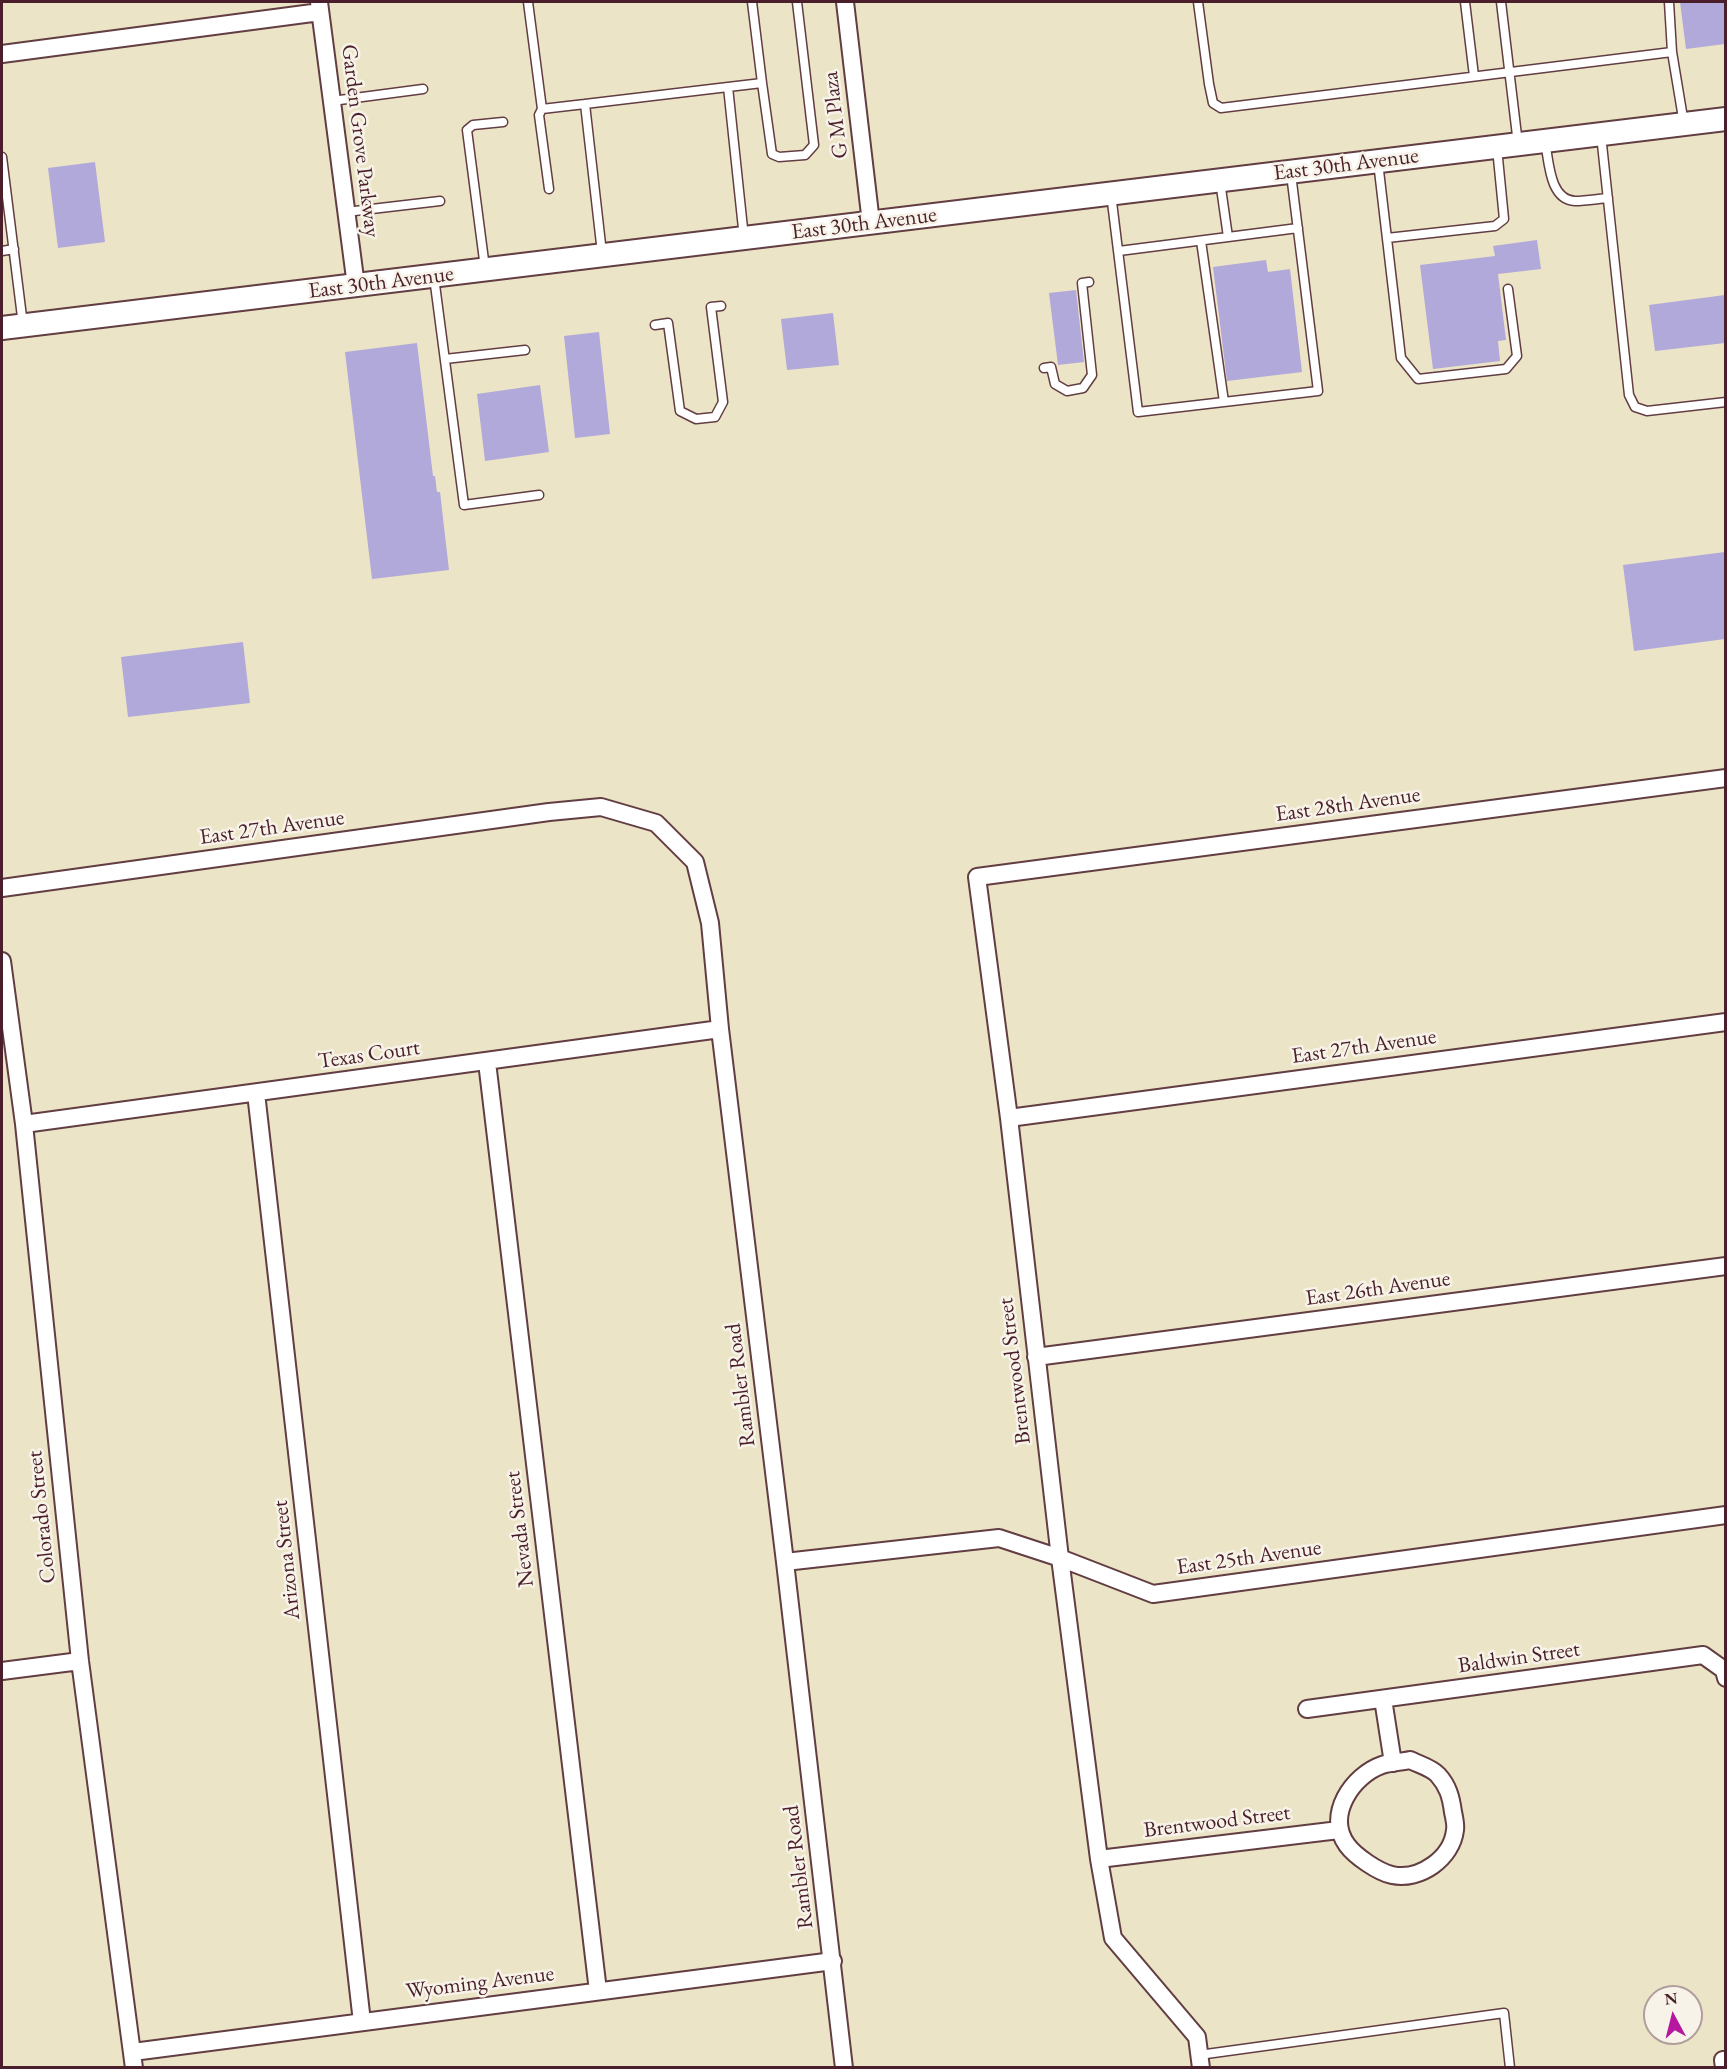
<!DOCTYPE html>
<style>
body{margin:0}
#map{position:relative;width:1727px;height:2069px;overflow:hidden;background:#ece4c6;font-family:"EB Garamond",serif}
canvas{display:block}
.frame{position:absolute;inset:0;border:3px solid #4a1f2b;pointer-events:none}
.north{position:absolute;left:1643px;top:1985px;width:60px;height:60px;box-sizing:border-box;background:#f7f3e8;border:2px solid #b29e9c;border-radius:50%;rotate:353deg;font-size:16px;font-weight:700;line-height:24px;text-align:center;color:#4a1f2b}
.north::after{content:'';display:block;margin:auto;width:21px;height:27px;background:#b5179e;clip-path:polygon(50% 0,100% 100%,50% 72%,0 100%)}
</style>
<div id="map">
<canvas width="1727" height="2069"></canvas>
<div class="frame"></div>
<div class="north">N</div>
</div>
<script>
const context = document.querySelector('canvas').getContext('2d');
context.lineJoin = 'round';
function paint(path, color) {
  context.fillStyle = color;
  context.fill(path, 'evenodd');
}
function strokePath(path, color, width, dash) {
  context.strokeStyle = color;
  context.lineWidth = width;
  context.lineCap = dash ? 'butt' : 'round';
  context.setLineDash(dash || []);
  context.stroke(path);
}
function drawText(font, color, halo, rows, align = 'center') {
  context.font = font + ' "EB Garamond",serif';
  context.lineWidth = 5;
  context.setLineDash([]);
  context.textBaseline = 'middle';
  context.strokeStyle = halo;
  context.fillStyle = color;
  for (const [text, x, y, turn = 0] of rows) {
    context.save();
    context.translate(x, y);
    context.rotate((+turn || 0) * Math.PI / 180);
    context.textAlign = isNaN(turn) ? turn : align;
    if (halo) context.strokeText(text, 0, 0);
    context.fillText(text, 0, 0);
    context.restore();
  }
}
const building = new Path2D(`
 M1680,2h45v42l-39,5z
 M95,162l10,80 -47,6 -10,-80z
 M1537,240l4,29 -43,5 8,66 -8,1 2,20 -67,8 -13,-104 75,-9 -2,-10z
 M1266,260l2,12 22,-3 12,103 -75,9 -14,-114z
 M1076,290l8,72 -26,3 -9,-72z
 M1725,295v48l-70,8 -6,-46z
 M833,313l6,52 -52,5 -6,-51z
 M599,332l11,102 -35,4 -11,-102z
 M417,343l16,133h2l2,16h3l9,78 -77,9 -27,-227z
 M540,385l9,67 -64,9 -8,-67z
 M1725,552v87l-91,12 -11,-86z
 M243,642l7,61 -122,14 -7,-60z`);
const service = new Path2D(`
 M528,2l14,107
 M752,2l10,81
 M1198,2l11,82 4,19 8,5 451,-56 12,72
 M1465,2l9,74
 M1501,2l17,142
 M1669,2l3,50
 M728,87l34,-4 10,71 7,3 26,-2 9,-10 -17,-143
 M332,101l91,-12
 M1601,135l28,260 6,12 12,4 79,-9
 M1545,142c4,18 4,58 30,59 10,0 22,-2 33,-3
 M2,157l21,168
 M1378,162l23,196 17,21 88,-10 11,-13 -9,-67
 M1220,181l8,56
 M549,189l-10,-74 3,-6 43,-5
 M1111,194l27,218 180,-21 -27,-217
 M346,212l94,-11
 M1387,238l108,-12 9,-7 -7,-71
 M1201,241l23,161
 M2,251l12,-2
 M1119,251l179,-23
 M602,253l-17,-149 143,-17 16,151
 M485,268l-18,-138 6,-5 30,-3
 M434,277l30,228 75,-10
 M655,325l13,-2 12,88 16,8 19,-2 8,-15 -12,-95 10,-1
 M445,359l80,-9
 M1044,368l7,-1 4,17 12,7 16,-3 9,-13 -10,-92 7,-1
 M1199,2055l305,-42 6,55`);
const minor = new Path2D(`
 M319,2l37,284
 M845,2l26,221
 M2,54l318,-42
 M2,888l547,-76 52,-5 55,16 39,39 15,61 10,106 65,533 59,506
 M2,961l22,163 56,537 54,407
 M487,1062l111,929
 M256,1093l106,929
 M1009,1118l717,-96
 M24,1124l696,-95
 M1036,1357l690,-91
 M785,1562l214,-24 61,20 93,36 573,-79
 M2,1671l78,-10
 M1383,1699l10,64
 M1307,1709l396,-54 21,15 2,8
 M1410,1760c8,4 22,8 28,15 10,11 13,22 15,37 1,5 3,13 2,18 -3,28 -35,51 -63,45 -14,-3 -37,-19 -45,-30 -22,-30 6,-70 35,-80 9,-3 19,-3 28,-5z
 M1099,1859l240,-29
 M133,2052l700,-91
 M1723,2060l1,8
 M1201,2068l-4,-31 -84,-99 -14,-79 -39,-301 -51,-440 -32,-241 749,-99`);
const secondary = new Path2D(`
 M2,328l1724,-209`);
const streetNames = [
 ["G M Plaza",836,115,-97],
 ["Garden Grove Parkway",360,141,83],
 ["East 30th Avenue",1346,165,-7],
 ["East 30th Avenue",864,224,-7],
 ["East 30th Avenue",381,283,-7],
 ["East 28th Avenue",1348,805,-8],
 ["East 27th Avenue",272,828,-8],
 ["East 27th Avenue",1364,1047,-8],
 ["Texas Court",369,1055,-8],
 ["East 26th Avenue",1378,1289,-8],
 ["Brentwood Street",1015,1371,-97],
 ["Rambler Road",741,1385,-97],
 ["Colorado Street",42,1517,-96],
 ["Nevada Street",520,1529,-97],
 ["East 25th Avenue",1249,1558,-8],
 ["Arizona Street",287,1560,-96],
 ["Baldwin Street",1519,1658,-8],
 ["Brentwood Street",1217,1822,-7],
 ["Rambler Road",799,1867,-97],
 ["Wyoming Avenue",480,1983,-7]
];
paint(building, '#b0a9d9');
strokePath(service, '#623d42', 11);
strokePath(minor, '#623d42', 20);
strokePath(secondary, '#623d42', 26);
strokePath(service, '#fff', 8);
strokePath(minor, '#fff', 16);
strokePath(secondary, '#fff', 22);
drawText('22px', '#4a1f2b', '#f7f3e8', streetNames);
</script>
